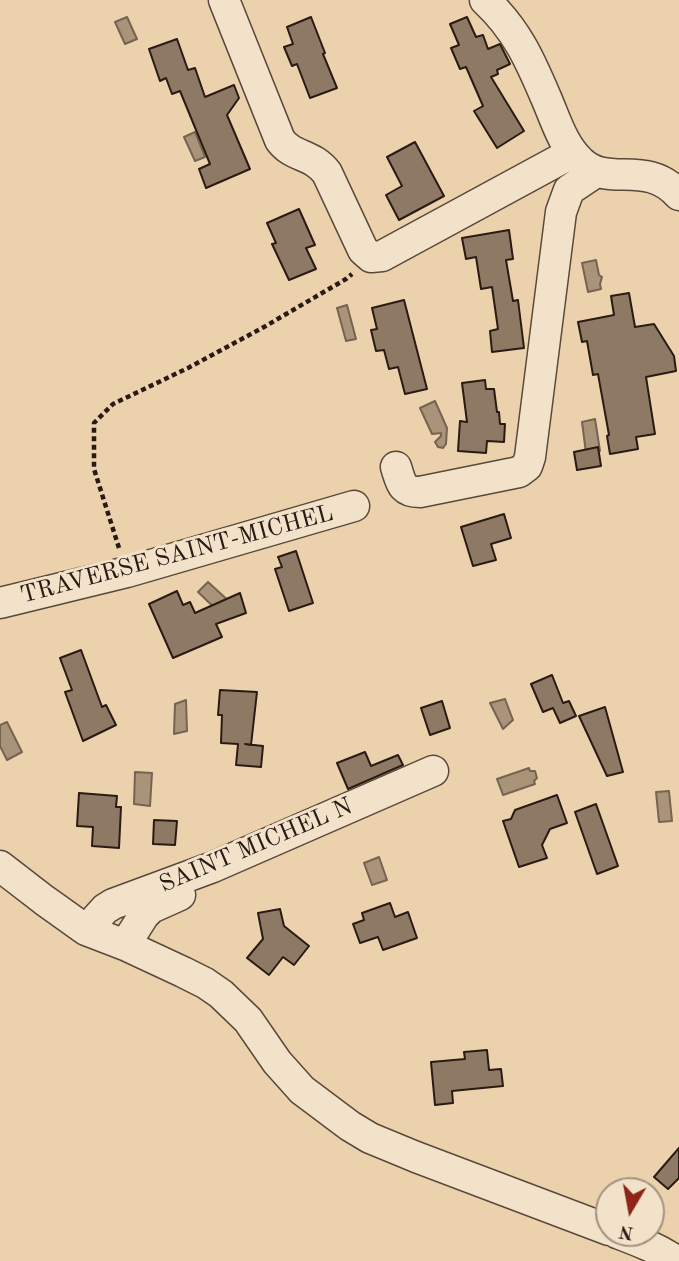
<!DOCTYPE html>
<style>
body{margin:0}
#map{position:relative;width:679px;height:1261px;overflow:hidden;background:#ebd2ad;font-family:"Old Standard TT",serif}
canvas{display:block}
.north{position:absolute;left:595px;top:1177px;width:70px;height:70px;box-sizing:border-box;background:#f2e2ca;border:2px solid #a29281;border-radius:50%;rotate:190deg;font-size:19px;font-weight:700;line-height:28px;text-align:center;color:#2a1a14}
.north::after{content:'';display:block;margin:auto;width:24px;height:32px;background:#8f2418;clip-path:polygon(50% 0,100% 100%,50% 72%,0 100%)}
</style>
<div id="map">
<canvas width="679" height="1261"></canvas>
<div class="north">N</div>
</div>
<script>
const context = document.querySelector('canvas').getContext('2d');
context.lineJoin = 'round';
function paint(path, color) {
  context.fillStyle = color;
  context.fill(path, 'evenodd');
}
function strokePath(path, color, width, dash) {
  context.strokeStyle = color;
  context.lineWidth = width;
  context.lineCap = dash ? 'butt' : 'round';
  context.setLineDash(dash || []);
  context.stroke(path);
}
function drawText(font, color, halo, rows, align = 'center') {
  context.font = font + ' "Old Standard TT",serif';
  context.lineWidth = 6;
  context.setLineDash([]);
  context.textBaseline = 'middle';
  context.strokeStyle = halo;
  context.fillStyle = color;
  for (const [text, x, y, turn = 0] of rows) {
    context.save();
    context.translate(x, y);
    context.rotate((+turn || 0) * Math.PI / 180);
    context.textAlign = isNaN(turn) ? turn : align;
    if (halo) context.strokeText(text, 0, 0);
    context.fillText(text, 0, 0);
    context.restore();
  }
}
const water = new Path2D(`
 M127,17l10,22 -12,5 -10,-22z
 M195,132l10,25 -10,4 -11,-24z
 M596,260l3,15 3,2 -2,7 1,5 -13,3 -6,-29z
 M347,305l9,34 -10,2 -9,-33z
 M435,401l12,27 -1,16 -3,4 -5,-1 -3,-5 6,-6v-3l-9,1 -12,-26z
 M595,419l5,32 -14,2 -4,-31z
 M208,582l23,21 -10,11 -23,-22z
 M505,699l8,21 -10,9 -13,-26z
 M186,700l1,31 -13,3 1,-30z
 M7,722l15,30 -15,8 -7,-14v-21z
 M529,768l1,3h5l2,7 -3,3 1,3 -32,11 -6,-16z
 M135,772l17,1 -2,33 -16,-2z
 M669,791l3,30 -13,1 -3,-30z
 M379,857l8,23 -15,5 -8,-22z`);
const building = new Path2D(`
 M311,17l14,36 -2,1 14,34 -27,10 -13,-34 -5,2 -8,-19 9,-3 -6,-17z
 M467,17l9,20 7,-2 5,14 12,-5 10,20 -13,6 1,4 -7,3 33,54 -27,17 -23,-37 9,-5 -17,-39 -6,2 -9,-21 8,-3 -9,-21z
 M177,39l11,31 7,-2 10,29 29,-12 5,13 -12,17 23,54 -44,19 -7,-19 11,-5 -30,-73 -8,3 -6,-16 -6,3 -11,-32z
 M415,142l29,54 -45,24 -13,-25 16,-9 -15,-29z
 M299,209l16,36 -9,3 10,21 -27,11 -17,-36 4,-1 -9,-20z
 M509,230l4,29 -7,1 7,41 5,-1 6,48 -32,4 -2,-21 8,-2 -6,-42 -11,2 -5,-32 -10,2 -4,-21z
 M629,293l6,34 19,-3 20,32 2,15 -30,6 9,57 -19,3 2,12 -28,5 -3,-18 2,-1 -11,-61 -5,1 -6,-34 -5,1 -4,-20 36,-7 -3,-19z
 M404,300l23,89 -22,5 -7,-27 -9,2 -5,-19 -8,1 -5,-21 6,-1 -5,-21z
 M485,380l1,9h8l3,23h2l1,12h5l-1,18 -17,-1 -1,12 -28,-2 2,-30 7,1 -5,-39z
 M598,447l3,19 -24,4 -3,-18z
 M504,514l7,24 -20,6 5,16 -23,6 -12,-39z
 M296,551l17,52 -24,8 -14,-42 7,-2 -4,-10z
 M177,591l6,14 7,-3 5,11 45,-20 6,20 -30,11 6,13 -49,21 -24,-54z
 M81,650l21,57 4,-2 10,20 -33,16 -18,-49 7,-2 -12,-32z
 M552,675l11,28 6,-2 7,15 -16,7 -7,-15 -10,4 -12,-28z
 M220,690l37,2 -6,53 -6,-1 18,2 -2,21 -25,-2 2,-21 -17,-1 1,-28h-4z
 M442,701l8,27 -20,7 -9,-27z
 M605,707l18,65 -16,4 -28,-60z
 M365,752l6,14 27,-11 5,10 -55,24 -11,-26z
 M79,793l38,3 -1,11h5l-2,41 -27,-2 1,-19 -16,-1z
 M557,795l10,28 -17,6 -8,16 5,13 -28,9 -16,-46 8,-2 4,-9z
 M596,804l22,62 -21,8 -22,-62z
 M154,820l23,1 -2,24 -22,-1z
 M390,903l5,14 13,-5 9,26 -34,12 -5,-13 -18,6 -7,-19 11,-4 -2,-7z
 M280,909l4,17 25,20 -15,19 -11,-8 -14,18 -22,-17 16,-19 -5,-26z
 M487,1050l2,20 12,-1 2,17 -51,5 1,12 -18,2 -4,-43 34,-3 -1,-7z
 M679,1148v30l-11,11 -14,-12z`);
const path = new Path2D(`
 M119,548l-25,-79v-46l19,-19 75,-36 76,-41 82,-48 6,-5`);
const minor = new Path2D(`
 M224,0l56,140c13,18 32,13 47,33l36,77 8,7 11,-1 190,-103
 M485,0c32,30 45,60 62,100 9,21 16,45 33,61 28,28 66,-3 99,34
 M396,467c5,15 5,25 24,25l99,-20 8,-6 3,-9 31,-245 8,-22 27,-18
 M0,603l127,-31 227,-66
 M0,866l44,34 42,30 39,15 58,27 22,11 16,11 27,26 29,42 25,28 48,36 20,12 46,19 193,73
 M86,930l19,-21 8,-5 100,-37 220,-96
 M125,945l19,-30 7,-7 29,-13
 M617,1233c21,8 40,15 59,28`);
const streetNames = [
 ["TRAVERSE SAINT-MICHEL",177,555,-15],
 ["SAINT MICHEL N",256,846,-23]
];
paint(water, '#a99379');
strokePath(water, '#766351', 2);
paint(building, '#8e7a64');
strokePath(building, '#2a1a14', 2);
strokePath(minor, '#5a483a', 33);
strokePath(path, '#2a1a14', 4.5, [5, 3.5]);
strokePath(minor, '#f2e2ca', 30);
drawText('24px', '#2a1a14', '#f2e2ca', streetNames);
</script>
